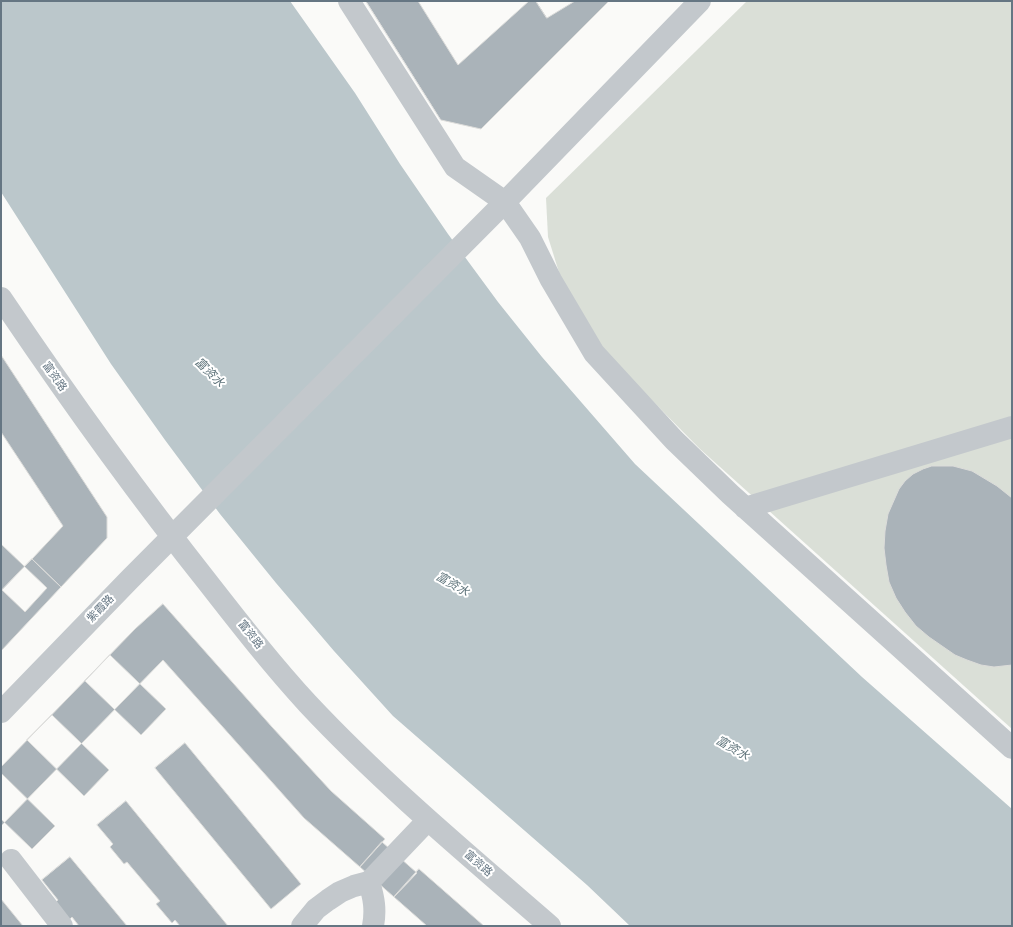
<!DOCTYPE html>
<meta charset="utf-8">
<style>
body{margin:0}
#map{position:relative;width:1013px;height:927px;overflow:hidden;background:#fafaf8;font-family:"Roboto Condensed",sans-serif}
canvas{display:block}
.frame{position:absolute;inset:0;border:2px solid #657683;pointer-events:none}
</style>
<div id="map">
<canvas width="1013" height="927"></canvas>
<div class="frame"></div>
</div>
<script>
const context = document.querySelector('canvas').getContext('2d');
context.lineJoin = 'round';
function paint(path, color) {
  context.fillStyle = color;
  context.fill(path, 'evenodd');
}
function strokePath(path, color, width, dash) {
  context.strokeStyle = color;
  context.lineWidth = width;
  context.lineCap = dash ? 'butt' : 'round';
  context.setLineDash(dash || []);
  context.stroke(path);
}
function drawText(font, color, halo, rows, align = 'center') {
  context.font = font + ' "Roboto Condensed","Noto Sans SC",sans-serif';
  context.lineWidth = 4;
  context.setLineDash([]);
  context.textBaseline = 'middle';
  context.strokeStyle = halo;
  context.fillStyle = color;
  for (const [text, x, y, turn = 0] of rows) {
    context.save();
    context.translate(x, y);
    context.rotate((+turn || 0) * Math.PI / 180);
    context.textAlign = isNaN(turn) ? turn : align;
    if (halo) context.strokeText(text, 0, 0);
    context.fillText(text, 0, 0);
    context.restore();
  }
}
const green = new Path2D(`
 M747,1h265v728l-312,-280 -86,-87 -16,-19 -36,-61 -14,-45 -2,-39z`);
const water = new Path2D(`
 M1,1h289l65,92 45,71 48,70 50,68 44,55 93,107 227,213 150,132v117h-382l-43,-41 -194,-169 -59,-65 -58,-68 -56,-69 -55,-74 -54,-76 -110,-172z`);
const building = new Path2D(`
 M366,1h52l40,64 71,-64h80l-128,128 -40,-9z
 M536,1h39l-28,17z
 M1,355l106,162v21l-46,49 -29,-28 31,-33 -62,-94z
 M932,466h21l19,5 25,15 15,12v167l-18,2 -13,-2 -14,-5 -12,-5 -26,-18 -13,-11 -11,-14 -9,-14 -7,-16 -3,-17 -2,-17 1,-17 3,-17 11,-25 6,-8 8,-7 10,-5z
 M1,544l46,44 -22,24 -24,-23z
 M32,559l29,28 -60,64v-60z
 M163,604l109,123 59,64 54,48 -25,28 -56,-49 -141,-158 -162,166v-59l134,-138z
 M110,655l56,54 -25,26 -56,-54z
 M52,715l57,55 -25,26 -57,-56z
 M185,743l116,141 -30,25 -116,-141z
 M1,773l54,53 -23,23 -31,-30z
 M126,801l102,125h-48l-5,-6 -3,3 -16,-19 4,-3 -33,-39 -3,2 -14,-17 3,-3 -16,-19z
 M382,842l35,31 -23,24 -34,-30z
 M70,857l57,69h-48l-7,-9 -3,3 -14,-17 3,-3 -16,-20z
 M419,869l65,57h-57l-33,-29z
 M1,899l22,27h-22z`);
const minor = new Path2D(`
 M349,1l106,166 50,35 25,36 21,42 43,73 80,87 56,54 282,254
 M1,298c66,98 135,194 208,286 32,41 64,82 99,120 75,80 159,150 242,222
 M745,508l267,-81
 M1,712l129,-133 375,-377 195,-201
 M11,860l51,66
 M369,882c5,16 7,28 4,44
 M302,926l14,-17 12,-9 12,-8 14,-6 15,-4 59,-62`);
const streetNames = [
 ["富资路",54,377,55],
 ["紫霞路",101,609,-46],
 ["富资路",250,635,52],
 ["富资路",478,864,41]
];
const waterNames = [
 ["富资水",209,373,45],
 ["富资水",452,585,30],
 ["富资水",732,749,30]
];
paint(green, '#dadfd7');
paint(water, '#bbc7cb');
paint(building, '#aab3b9');
strokePath(building, '#dcdcda', 1);
strokePath(minor, '#c3c8cc', 22);
drawText('11px', '#657683', '#fff', streetNames);
drawText('italic 12px', '#60757c', '#fff', waterNames);
</script>
